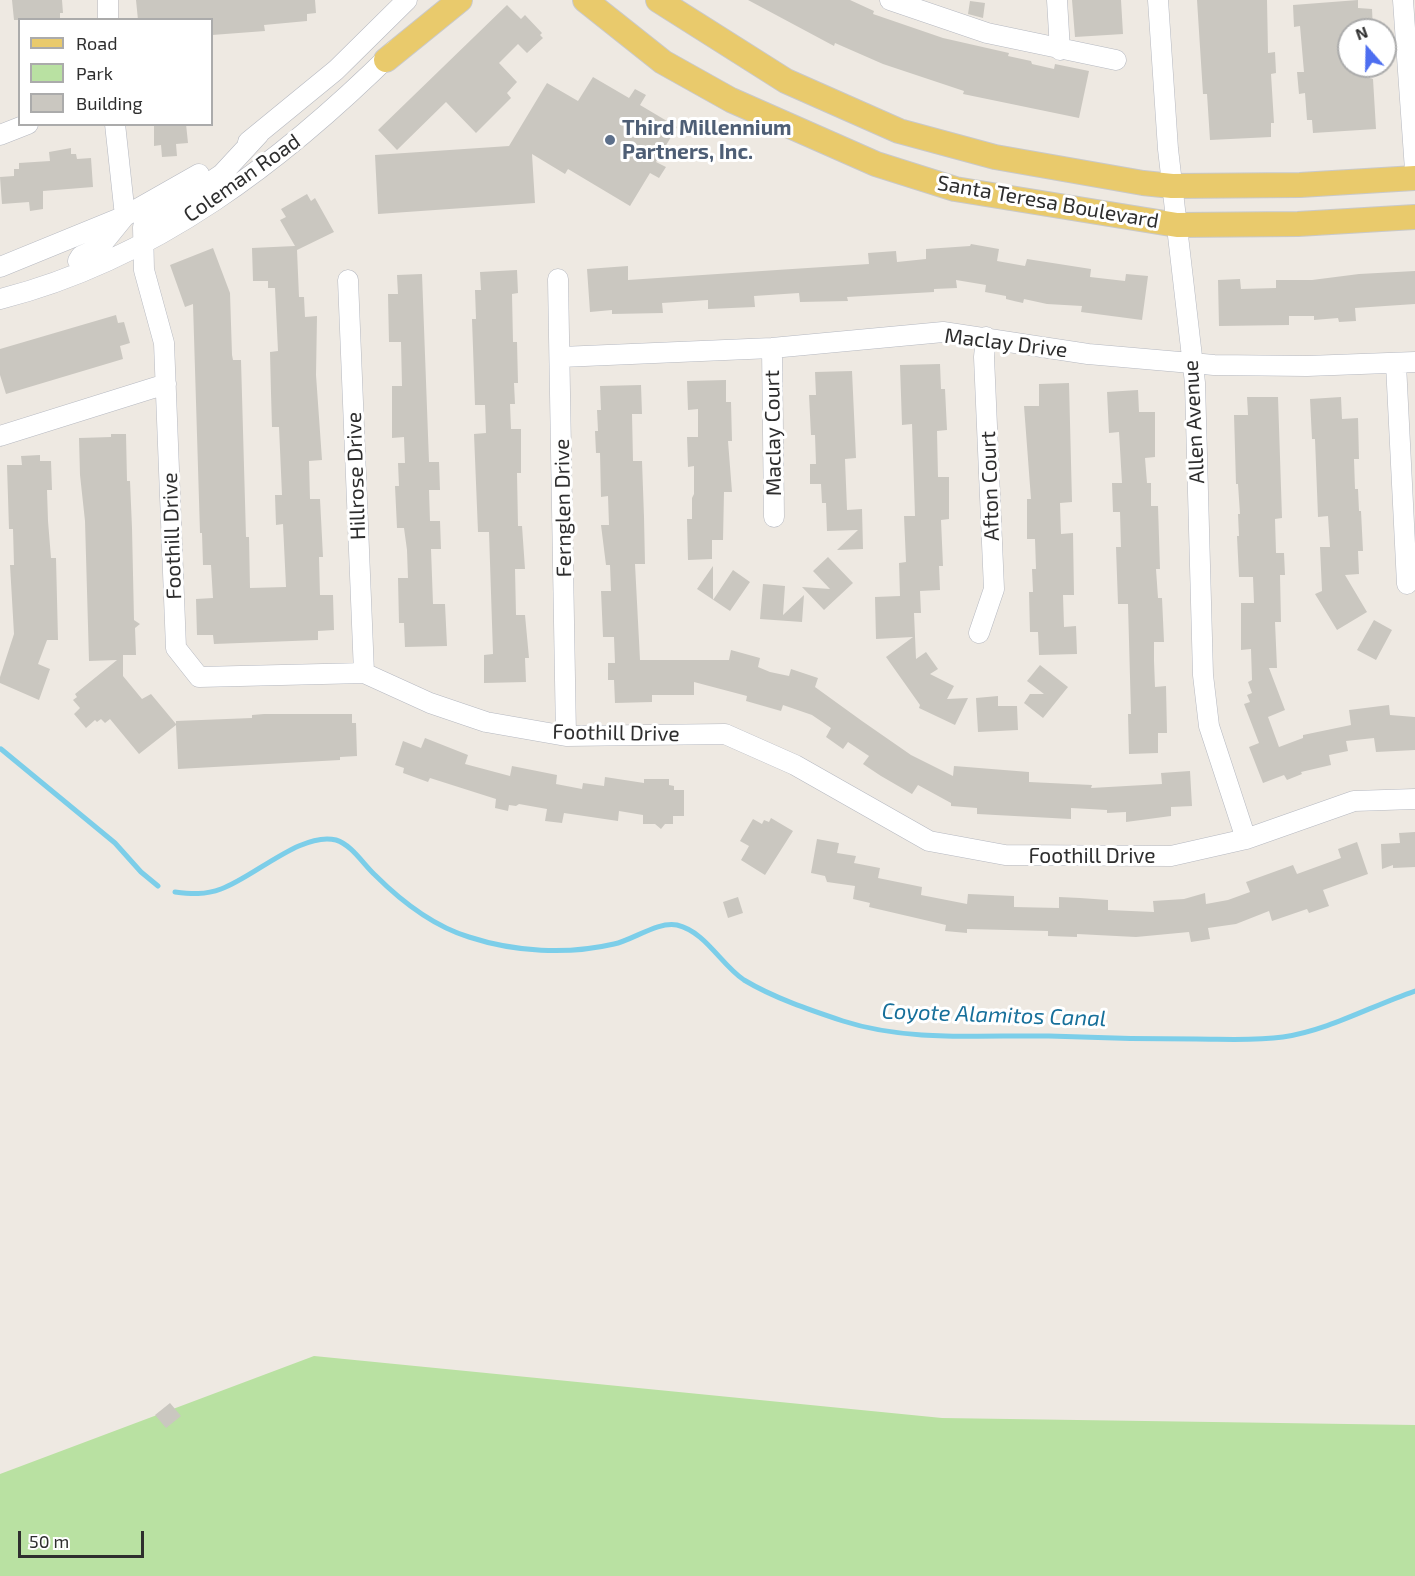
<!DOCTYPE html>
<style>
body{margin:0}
#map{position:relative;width:1415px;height:1576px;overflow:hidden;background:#eee9e2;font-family:"Exo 2",sans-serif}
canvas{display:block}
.legend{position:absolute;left:18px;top:18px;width:195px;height:108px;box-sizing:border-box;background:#fff;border:2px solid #ababab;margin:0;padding:8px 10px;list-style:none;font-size:18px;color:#2e2e2e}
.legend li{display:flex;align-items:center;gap:12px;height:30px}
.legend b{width:30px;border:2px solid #ababab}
.north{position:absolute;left:1337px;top:18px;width:60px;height:60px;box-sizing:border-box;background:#fff;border:2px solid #ababab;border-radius:50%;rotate:340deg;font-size:16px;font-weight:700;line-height:24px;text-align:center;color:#2e2e2e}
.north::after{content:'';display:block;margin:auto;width:21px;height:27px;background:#4d6ef0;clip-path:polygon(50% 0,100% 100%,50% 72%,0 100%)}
.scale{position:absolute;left:18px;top:1531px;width:126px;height:27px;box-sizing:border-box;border:3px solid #2e2e2e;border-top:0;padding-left:8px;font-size:18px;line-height:21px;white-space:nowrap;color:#2e2e2e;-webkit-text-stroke:4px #fff;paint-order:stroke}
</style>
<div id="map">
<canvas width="1415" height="1576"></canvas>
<ul class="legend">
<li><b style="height:8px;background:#e9ca6c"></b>Road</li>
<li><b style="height:16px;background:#b9e1a2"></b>Park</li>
<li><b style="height:16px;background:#cac7c0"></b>Building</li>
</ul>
<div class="north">N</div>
<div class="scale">50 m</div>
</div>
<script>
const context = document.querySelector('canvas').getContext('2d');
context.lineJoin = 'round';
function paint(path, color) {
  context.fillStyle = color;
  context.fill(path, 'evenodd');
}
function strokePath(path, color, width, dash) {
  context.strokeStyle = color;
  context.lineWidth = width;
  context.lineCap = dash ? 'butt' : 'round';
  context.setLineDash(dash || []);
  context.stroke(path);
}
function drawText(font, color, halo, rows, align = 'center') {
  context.font = font + ' "Exo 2",sans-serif';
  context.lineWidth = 6;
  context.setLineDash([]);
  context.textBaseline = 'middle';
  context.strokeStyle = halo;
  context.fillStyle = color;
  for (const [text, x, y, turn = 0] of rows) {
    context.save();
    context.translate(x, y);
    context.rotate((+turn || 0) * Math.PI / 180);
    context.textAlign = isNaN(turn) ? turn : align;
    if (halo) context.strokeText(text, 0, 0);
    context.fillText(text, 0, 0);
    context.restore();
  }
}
const green = new Path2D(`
 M314,1356l628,62 473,7v151h-1415v-102z`);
const stream = new Path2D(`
 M1,749l114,94 26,29 17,14
 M175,892c16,2 30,3 46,-3 32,-11 81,-58 115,-49 16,5 27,24 39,35 26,26 58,51 94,62 46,15 98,18 145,7 19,-4 44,-23 63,-19 29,7 44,40 67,55 30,18 66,30 99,41 65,21 138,14 206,15 49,2 98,3 147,3 28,0 58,2 87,-2 46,-7 88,-31 132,-46`);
const building = new Path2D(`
 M12,0h50l1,13h-3v7h-46z
 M136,0h179l1,13 -9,1v7l-43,4 1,6 -53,4v-15h-74z
 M748,0h102l24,11 -1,3 70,24 66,15 -1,3 23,5 1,3 22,5 1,-5 34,7 -10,47 -116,-24 1,-3 -81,-27 -48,-21 -1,3z
 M1072,0h49l2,34 -48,3z
 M1197,0h70l1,53 7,-1 1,21 -5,1 3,49h-3v14l-61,3 -3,-46h-4z
 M1358,0v8l14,1 1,21h-24v38l13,-1 1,9 10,3 3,50 -63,4 -1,-13h-5l-2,-27 -6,1 -2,-22h7l-4,-46 -6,1 -1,-22z
 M970,1l15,2 -2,15 -15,-4z
 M507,5l14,14 4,-4 17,18 -2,2 3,3 -16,15 -9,-9 -19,19 18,19 -10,11 4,5 -35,35 -30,-31 -49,48 -19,-20z
 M593,77l36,21 6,-9 11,6 -6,10 37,22 -21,35 10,5 -7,11 -9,-5 -20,33 -62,-37 -3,5 -33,-20 3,49 -157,11 -3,-59 134,-9 38,-63 31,18z
 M154,124h32l2,19 -12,1 1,12 -15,1 -1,-12 -7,1z
 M71,148v6h5l1,5 14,-1 2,29 -50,4v18l-13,2 -1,-9 -27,2 -2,-27 14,-1v-7h5v-6l31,-2 -1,-9z
 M307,194l4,7 4,-3 19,34 -37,18 2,47h5l1,20 12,-1 -1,59 6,85 -13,1 1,38h10l3,58h-4l1,38h13l1,35 -16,1v9l-104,4 -1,-9h-16l-1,-36 17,-1 -2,-33h-8l-1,-32h-2l-7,-229 -8,3 -15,-42 43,-17 17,45 2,62 1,5h8l5,177h3l1,51 36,-1 -3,-63 -7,1 -1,-30h7l-3,-68h-7l-1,-34 -1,-41 8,-1 -3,-63h-7v-7h-15l-1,-33 43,-2 -15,-26 6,-3 -5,-8z
 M971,244l28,5 -2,12 28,5 2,-7 64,10 -1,8 35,4 1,-7 22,2 -6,44 -61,-8 1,-6 -35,-2 -23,-5 -1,4 -9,-2 -8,-2v-3l-21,-4 1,-7 -30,-5 1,8 -23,1v3l-87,5 1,4 -48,1 -1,-9 -45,3 1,11 -47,2v-9l-46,3 1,10 -51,1v-4l-22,2 -3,-43 41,-3v14l149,-10 92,-6 -1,-11 28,-2 1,11 29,-3v-10l44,-3z
 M517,270l1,23 -6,1 1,48h4l1,41h-4l1,21h-5l1,25h10v44h-4l1,53h4l3,43h-10l1,46h9l4,43h-4l1,24 -42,1v-28l9,-1 -4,-122h-11l-4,-98 12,-1 -1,-28h-10l-3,-86h4l-1,-29h6l-1,-18z
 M1415,271v33l-60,4 1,13 -17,1 -1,-4 -24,2v-4h-25v9l-70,1 -1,-46 22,-1 1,10 35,-1v-8h36l47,-6z
 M422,274l7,188h10l1,28h-11l1,31h10l1,28h-10l2,55h12l2,42 -42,1 -1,-24h-5l-1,-45h10l-1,-28 -3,-22h-7l-2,-42h4l-1,-23h7l-1,-26 -12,1v-52h10l-1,-44h-12l-1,-48h10l-1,-19z
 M116,315l2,8 6,-1 6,21 -10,3 3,13 -117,35 -6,-19v-26z
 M940,364l1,25h4l2,41 -10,1 1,46h11v42l-8,1 2,46h-4l1,24 -20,1 1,22h-7l2,46 10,-7 12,17 -8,5 24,12 -7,13 21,-1 -13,27 -36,-17 1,-3 -34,-48 27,-20 -37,2 -1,-42 25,-1 -1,-33 7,-1 -2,-46h11l-3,-92 -10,1 -2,-60z
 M852,371l4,87 -11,1 2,51 15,-1 1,40 -26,1 21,-20 -31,1 -1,-28h-4l-1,-19h-11v-20h6l-1,-29h-4l-2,-40h7l-1,-23z
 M726,380v22h5l1,39h-4l4,51h-8l-1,48h-11v19l-24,1 -1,-41h5v-21l2,-4v-28l-6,1 -1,-30h11v-28l-10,1 -1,-29z
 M1069,383l3,119 -12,1 1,31 12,-1 1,62h-11l1,32 12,-1 1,28 -38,1 -1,-23h-8l-1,-40h4l-1,-23h4l-1,-30h-8v-40h4l-7,-93h15v-22z
 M641,385l1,29h-10l1,47h9l2,56 1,47h-10l5,96h89l2,-10 29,8 -2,9 12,5 19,4 2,-7 27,9 -3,9 47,34 49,34 42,21 1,-10 75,6v10l63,3 -1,3 71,-4 -1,-11 29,-2 2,35 -21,1v9l-45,6v-10l-19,1v-3l-36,-2v11l-94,-5v-6l-26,-2v-3l-33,-18 -6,9 -31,-18 -18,-12 6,-8 -21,-14 -5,7 -17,-12 5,-9 -19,-13 -29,-10 -2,6 -35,-10 1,-5 -53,-14v13h-42v7l-37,1 -1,-23h-6v-17h7l-1,-26h-11l-2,-46h10l-1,-26h-4l-5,-40h8l-1,-29 -7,1 -1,-44h-4l-1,-22h3l-1,-21h4l-1,-24z
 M1138,390l1,22h16v45l-10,1 2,25h4v23h7l2,63h-4l2,29h4l2,44h-10v19l1,26 11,-1 1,47h-9v20l-29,1 -1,-40h3l-3,-110h-10l-2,-57h5l-1,-35h-7l-1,-29h10l-3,-51 -10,1 -2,-41z
 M1247,397h31l4,121 -7,1 1,34h8l1,22h-5l1,47h-6l2,46h-8l16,42 -17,7 11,30 24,-9v-3l48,-10 -2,-15 40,-5 1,10 25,2v33l-39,2 -2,-14 -28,3 2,10 -19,4 2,10 -30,7 1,2 -15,6 -3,-5 -21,8 -14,-36 10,-4 -15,-39 6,-2 -3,-7 5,-2 -4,-11 4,-2 -1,-31 -10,1v-47h13l-1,-26h-14l-2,-41h2l-1,-22h2l-2,-30h-2l-2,-69h14z
 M1341,397l1,22 16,-1 1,41h-5l1,30h3l1,22h2l2,40h-5l1,23 -14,1 22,37 -30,18 -22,-36 7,-3 -2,-44h10l-2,-31 -10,1 -3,-78h-3l-2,-40z
 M111,434h15l1,47h3l2,47 2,92 6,4 -5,4 1,27h-13v21l19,23 9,-5 25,30v-3l76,-3v-3l12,-1h88v9h4l1,33 -17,1v3l-162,9 -2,-44 -37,29 -29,-35 -5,4 -4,-4 -4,3 -2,-2 -9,8 -12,-14 6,-6 -7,-8 4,-3 -2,-3 42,-34 -28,1 -4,-140 -5,-46 -1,-37 32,-1z
 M40,455v6h11l1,29h-5l1,31 3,37h5l2,82h-11l-9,24 12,5 -11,31 -39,-17v-6l14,-43 -4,-69h4l-1,-36h-4l-2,-64h15l-1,-9z
 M828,557l25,26 -29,27 -22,-23 28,2 -17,-18z
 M713,566v34l20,-30 17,12 -20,29 -33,-22z
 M763,584l22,2 -2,29 21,-20 -2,27 -42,-3z
 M1374,620l18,10 -16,30 -19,-10z
 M1040,665l28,22 -25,31 -19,-15 6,-9h14l-17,-13z
 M998,696v10h19l1,24 -40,2 -2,-34z
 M425,738l43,17 -3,9 45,12 2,-10 45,9 -1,9 26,5 1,-6 21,3 1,-9 39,6v-4h25v6l5,1v4h10v26h-11v8h-8l-4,5 -6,-5h-12v-9l-24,-4 -1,10 -54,-8 -2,10 -17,-2 2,-12 -28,-5 -3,2 -7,-1 -1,6 -13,-3 1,-9 -66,-21 -2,4 -25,-9 1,-5 -9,-3 8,-24 18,7z
 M771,818l22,13 -28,44 -24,-15 8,-14 -9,-5 13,-22 9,5 2,-4 5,2z
 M1415,832v35l-22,1v-3l-11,4 -1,-25 19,-1 -1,-10z
 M817,839l22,4 -2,10 19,3 -2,7 26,5 -2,10 44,9 -1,8 46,9 1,-10 46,2v11l45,1v-11l21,1 28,2v10l46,2 -1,-11 31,-2 21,-6 1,11 22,-4 22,-8 -4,-10 47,-17 4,9 44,-16 -3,-9 19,-7 11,32 -45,16 6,16 -20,7 -2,-4 -35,12 -3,-10 -33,13 -28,4 2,11 -19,3 -2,-10 -53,5 -59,-3v3l-29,-1v-5l-81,-2v4l-22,-2 1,-6 -77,-18 1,-4 -17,-4 2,-13 -28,-4 -2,-6 -14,-3z
 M738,897l5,16 -15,5 -5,-16z
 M170,1403l11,13 -15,12 -11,-13z`);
const minor = new Path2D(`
 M108,0v20
 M890,0l97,33 129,27
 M1057,0l3,50
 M1158,0l10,149 27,234 8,292 6,51 37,113
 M1403,0l12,170
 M259,134l-37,40 -79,53 1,43 20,73 12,305 23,29 165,-4 66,30 56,19 80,14 159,-2 70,31 134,76 76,14 166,1 75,-17 108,-38 61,-2
 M0,135l28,-11
 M248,142l88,-72 71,-70
 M78,261l3,-5 18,-8 26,-32 -10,-92
 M0,267l125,-51 74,-42
 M558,279l8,457
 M348,280l16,393
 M0,299c155,-39 284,-139 395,-249
 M772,348l2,169
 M561,357l211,-9 171,-16 145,22 126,11 93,1 108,-4
 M1396,364l11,220
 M0,436l166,-52
 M979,633l15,-44 -10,-232 2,-20`);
const major = new Path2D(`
 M585,0l78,62 68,38 145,64 79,25 222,36 121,-1 117,-7
 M658,0l128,81 113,50 96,26 148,26 29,3 128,-1 115,-7
 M386,60l74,-60`);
const markers = [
 [610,140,6,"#5c6f8a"]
];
const serviceNames = [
 ["Third Millennium",622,128],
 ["Partners, Inc.",622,152]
];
const streetNames = [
 ["Coleman Road",242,178,-35],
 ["Santa Teresa Boulevard",1048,202,10],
 ["Maclay Drive",1006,343,7],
 ["Allen Avenue",1194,422,-93],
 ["Maclay Court",773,433,-91],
 ["Hillrose Drive",356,476,-92],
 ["Afton Court",990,486,-92],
 ["Fernglen Drive",563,508,-91],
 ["Foothill Drive",172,536,-92],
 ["Foothill Drive",616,733,1],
 ["Foothill Drive",1092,856]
];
const waterNames = [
 ["Coyote Alamitos Canal",994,1015,2]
];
paint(green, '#b9e1a2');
strokePath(stream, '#7ccee9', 5);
paint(building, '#cac7c0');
strokePath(minor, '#b5b8c0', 21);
strokePath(major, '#c9c9c9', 26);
strokePath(minor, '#fff', 20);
strokePath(major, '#e9ca6c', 24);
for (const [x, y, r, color] of markers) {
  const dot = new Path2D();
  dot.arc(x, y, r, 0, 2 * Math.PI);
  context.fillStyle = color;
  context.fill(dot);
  strokePath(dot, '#fff', 2);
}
drawText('bold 21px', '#4e5e75', '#fff', serviceNames, 'left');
drawText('21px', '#2e2e2e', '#fff', streetNames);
drawText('italic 22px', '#166f9a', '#fff', waterNames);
</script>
